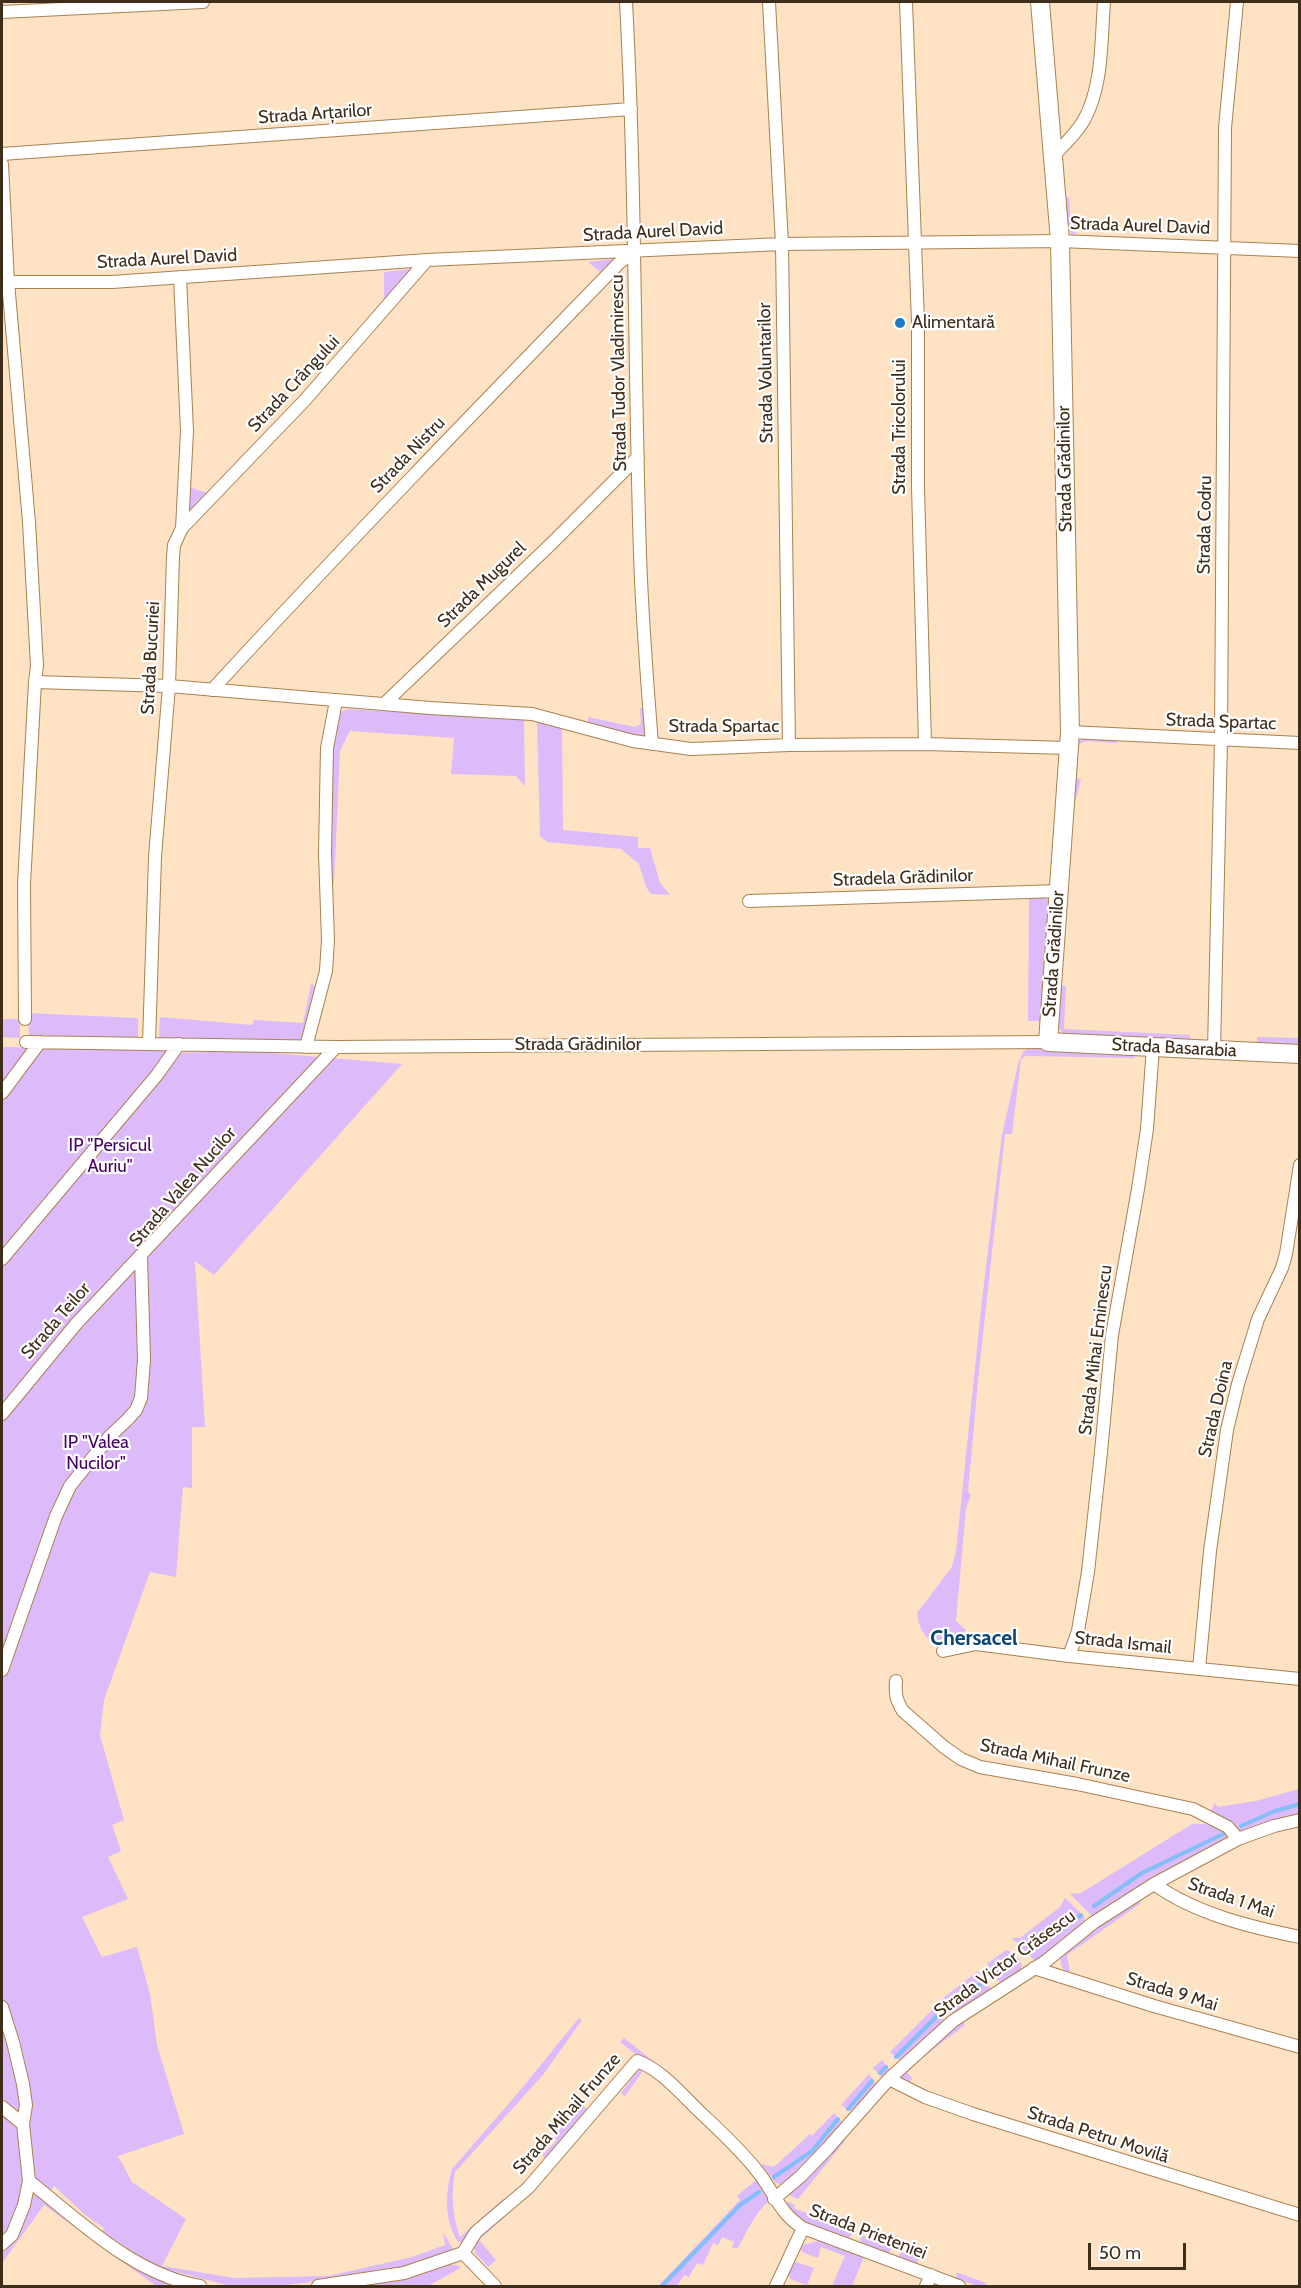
<!DOCTYPE html>
<meta charset="utf-8">
<style>
body{margin:0}
#map{position:relative;width:1301px;height:2288px;overflow:hidden;background:#fde2c4;font-family:Cabin,sans-serif}
canvas{display:block}
.frame{position:absolute;inset:0;border:3px solid #3e2d19;pointer-events:none}
.scale{position:absolute;left:1088px;top:2243px;width:98px;height:27px;box-sizing:border-box;border:3px solid #3e2d19;border-top:0;padding-left:8px;font-size:18px;line-height:21px;white-space:nowrap;color:#3e2d19;-webkit-text-stroke:4px #fff;paint-order:stroke}
</style>
<div id="map">
<canvas width="1301" height="2288"></canvas>
<div class="frame"></div>
<div class="scale">50 m</div>
</div>
<script>
const context = document.querySelector('canvas').getContext('2d');
context.lineJoin = 'round';
function paint(path, color) {
  context.fillStyle = color;
  context.fill(path, 'evenodd');
}
function strokePath(path, color, width, dash) {
  context.strokeStyle = color;
  context.lineWidth = width;
  context.lineCap = dash ? 'butt' : 'round';
  context.setLineDash(dash || []);
  context.stroke(path);
}
function drawText(font, color, halo, rows, align = 'center') {
  context.font = font + ' Cabin,sans-serif';
  context.lineWidth = 4.5;
  context.setLineDash([]);
  context.textBaseline = 'middle';
  context.strokeStyle = halo;
  context.fillStyle = color;
  for (const [text, x, y, turn = 0] of rows) {
    context.save();
    context.translate(x, y);
    context.rotate((+turn || 0) * Math.PI / 180);
    context.textAlign = isNaN(turn) ? turn : align;
    if (halo) context.strokeText(text, 0, 0);
    context.fillText(text, 0, 0);
    context.restore();
  }
}
const green = new Path2D(`
 M1069,197l2,28 6,8 -5,1 -6,-6 -2,-30z
 M614,259l-14,13 -12,-10z
 M411,269l-27,32v-29z
 M189,487l18,6 -15,17 -5,-2z
 M640,708l5,1 2,23 -3,6 -56,-14v-7l47,10 6,-3z
 M346,709l178,10 1,67 -9,-10 -65,-2 3,-36 -104,-7 -10,20 -6,132 -4,-1 2,-133 7,-35z
 M537,720l25,7 1,103 75,7v11h12l10,35 10,12 -19,-1 -5,-7 -7,-23 -18,-15 -74,-7 -7,-6z
 M1084,738l32,2 1,3 -31,-2 -5,2 -3,4 -1,31 4,2 -6,22h-3l5,-61z
 M1029,897h16l5,5 -7,116 -3,3h-12z
 M311,984l6,3 -11,43 -5,11 -142,-2 1,-22 92,8 2,-5 49,3z
 M1059,986h7l-2,43 126,6v7l-126,-8 -7,-7z
 M28,1013l110,5v21l-109,-4z
 M2,1019h18v19l-18,-1z
 M1257,1037l42,1 -1,8h-41z
 M2,1047l164,2 4,4 78,-2 154,13 -188,211 -19,-14 10,166h-13v61l-9,-1 -7,90 -26,-5 -46,128 -4,35 24,85 -12,5 9,26 -13,6 20,42 -46,18 20,40 35,-10 13,47 7,51 27,89 -66,22 14,26 54,37 -24,47 72,12 94,-2 84,-19 33,-12 -2,-13 11,19 -53,18 -75,11 -48,6 -51,-1 -70,-18 -55,-35 2,-4 -20,-14 -30,-28 -8,16 135,84h-25l-112,-81 -42,58z
 M1030,1047l13,1 2,3 87,3 3,4 -109,-2 -5,3 -9,75h-7l-26,237 -11,121 3,3 -5,13 -10,113 10,9c-20,28 -46,13 -49,-17l35,-46 4,-15 26,-252 20,-165 16,-71 5,-12z
 M1299,1789v28l-59,16 -10,-12 -19,-10 4,-8 3,4 38,-6z
 M1192,1824h25l13,12 -3,4 -135,76 -22,-22 11,-1z
 M1065,1898l19,18 1,8 -45,36h-6l-22,-22h8l40,-31z
 M1138,1899l3,4 -74,52 3,16 -3,2c-6,-5 -9,-15 -4,-22 10,-14 59,-41 75,-52z
 M1006,1950h2l14,14 -2,7 -19,13 -14,-20z
 M978,1971l14,19 -40,23 -13,-12z
 M935,2007l10,13 -44,41 -11,-9z
 M579,2018l3,2 -39,55 -88,97c-4,23 -3,43 5,65l43,-38 4,1 -45,42h-4c-14,-22 -13,-49 -6,-73l65,-75z
 M963,2022l2,3 -51,39 -7,9 6,5 -4,5 -8,-4c8,-21 44,-43 62,-57z
 M624,2038l51,40 16,16 -2,2 -69,-54z
 M882,2060l9,11 -9,6 -9,-9z
 M643,2069l3,1 -3,1 -18,25 -4,-3 17,-23z
 M869,2074l8,12 -24,27 -12,-8z
 M581,2104l8,7 -42,49 -5,-5 15,-15 -4,-4z
 M834,2113l10,11 -53,53 -11,7 -4,-1 -15,-19 13,3 36,-33 2,2z
 M842,2141h3l-47,58 -9,-4z
 M755,2181l5,1 10,18c-15,13 -23,31 -32,48h-6l2,-6 -12,-5 -4,8 -5,-2 -10,22 -6,-2 -8,14 -5,-2 -7,11h-19l82,-86 -3,-4z
 M787,2201l8,4 -1,3 59,24 -4,6 -43,-12 -18,-18z
 M516,2207l-37,33 17,20 -8,7 -13,-14 -1,-10 35,-35z
 M861,2235l32,12 -5,7 -28,-10z
 M821,2240l43,17 -12,29h-20l13,-30 -24,-9 -3,11 -16,-6 -1,-4 2,-3z
 M900,2250l20,7 -3,6 -18,-6z
 M796,2262l18,6 -7,17 -17,-6 -2,-5 4,-11z
 M449,2264l11,2 -1,3 -31,17h-74l51,-7z
 M957,2272l2,1 27,10 -1,3h-8l-21,-8z`);
const stream = new Path2D(`
 M1241,1826l34,-15 25,-7
 M1094,1906l48,-33 81,-39
 M1031,1950l50,-35
 M999,1972l18,-12
 M951,2005l30,-21
 M896,2057l40,-40
 M880,2073l6,-6
 M848,2109l24,-28
 M774,2177l38,-26 26,-32
 M662,2286l78,-81 19,-13`);
const street = new Path2D(`
 M626,2c10,184 8,368 14,552 2,63 7,127 12,190
 M769,2l13,242 7,501
 M906,2l12,320v165l7,257
 M2,12l201,-10
 M2,154l629,-45
 M1054,155c11,-11 22,-21 30,-35 19,-34 17,-80 20,-118
 M2,164l6,118 21,240 8,144 -2,16 -11,202 1,135
 M8,282h104l315,-22 355,-16 278,-3 240,10
 M182,528l123,-128 122,-140
 M35,682l134,4 261,22 102,6 101,27 58,8 98,-4 136,-1 143,4
 M212,690c133,-145 270,-286 407,-427l16,-12
 M384,704l167,-160 87,-87
 M1070,732l230,11
 M749,901l310,-10
 M26,1042l310,5 712,-5
 M149,1043l6,-186 14,-171 4,-129 1,-12 8,-17 5,-97 -7,-154
 M306,1047l20,-76 2,-31 -3,-87 2,-105 9,-47
 M1214,1050l7,-310 4,-612 12,-126
 M2,1093l38,-51
 M2,1259l155,-184 22,-31
 M2,1414l74,-90 260,-277
 M943,1651l33,-7 93,12 231,23
 M1069,1656l9,-25 10,-59 13,-120 11,-117 26,-146 9,-60 6,-82
 M1199,1669l11,-118 17,-121 11,-46 20,-65 24,-51 4,-14 14,-89
 M2,1670l54,-154 14,-30 40,-50 18,-17 8,-9 5,-12 3,-38 -3,-103
 M896,1681c-1,13 0,19 7,30l41,36 17,12 19,8 97,17 116,25 35,18 10,12
 M1154,1884c42,30 96,43 146,53
 M1034,1968l120,38 146,41
 M2,2007l11,35 10,42 3,21 -3,19 6,57 -5,24 -12,30 -10,9
 M889,2079l36,18 48,17 327,101
 M2,2107l21,17
 M29,2181c52,41 104,93 171,105
 M774,2199l27,-23 26,-27 62,-70 64,-58 93,-60 47,-38 61,-39 84,-45 36,-13 26,-6
 M463,2253l13,-21 52,-44 109,-127c25,9 44,33 63,51 20,19 41,38 58,60 17,21 20,40 45,56l156,58
 M463,2253l32,33
 M318,2286l86,-13 59,-20
 M776,2286l27,-58
 M926,2286l5,-11`);
const secondary = new Path2D(`
 M1040,2l20,239 10,491 -22,310 252,12`);
const markers = [
 [900,323,6,"#1b79c6"]
];
const streetNames = [
 ["Strada Arțarilor",315,114,-4],
 ["Strada Aurel David",1140,226,2],
 ["Strada Aurel David",653,232,-3],
 ["Strada Aurel David",167,259,-3],
 ["Strada Tudor Vladimirescu",619,373,-91],
 ["Strada Voluntarilor",766,373,-91],
 ["Strada Crângului",294,384,-47],
 ["Strada Tricolorului",900,427,-90],
 ["Strada Nistru",408,455,-46],
 ["Strada Grădinilor",1065,469,-91],
 ["Strada Codru",1205,525,-89],
 ["Strada Mugurel",482,585,-44],
 ["Strada Bucuriei",151,658,-87],
 ["Strada Spartac",1221,722,2],
 ["Strada Spartac",724,727],
 ["Stradela Grădinilor",903,878,-2],
 ["Strada Grădinilor",1054,954,-86],
 ["Strada Grădinilor",578,1045],
 ["Strada Basarabia",1174,1048,3],
 ["Strada Valea Nucilor",183,1187,-49],
 ["Strada Teilor",56,1321,-49],
 ["Strada Mihai Eminescu",1096,1350,-83],
 ["Strada Doina",1216,1409,-77],
 ["Strada Ismail",1123,1643,6],
 ["Strada Mihail Frunze",1055,1761,12],
 ["Strada 1 Mai",1231,1898,19],
 ["Strada Victor Crăsescu",1005,1964,-36],
 ["Strada 9 Mai",1172,1992,17],
 ["Strada Mihail Frunze",567,2114,-49],
 ["Strada Petru Movilă",1098,2135,18],
 ["Strada Prieteniei",868,2232,21]
];
const poiNames = [
 ["Alimentară",912,323]
];
const parkNames = [
 ["IP \"Persicul",110,1146],
 ["Auriu\"",110,1167],
 ["IP \"Valea",96,1443],
 ["Nucilor\"",96,1464]
];
const quarterNames = [
 ["Chersacel",974,1639]
];
paint(green, '#ddbafa');
strokePath(stream, '#83bef8', 4);
strokePath(street, '#a98050', 14);
strokePath(secondary, '#a98050', 20);
strokePath(street, '#fff', 12);
strokePath(secondary, '#fff', 18);
for (const [x, y, r, color] of markers) {
  const dot = new Path2D();
  dot.arc(x, y, r, 0, 2 * Math.PI);
  context.fillStyle = color;
  context.fill(dot);
  strokePath(dot, '#fff', 2);
}
drawText('18px', '#3e2d19', '#fff', streetNames);
drawText('18px', '#3e2d19', '#fff', poiNames, 'left');
drawText('18px', '#47006a', '#fff', parkNames);
drawText('bold 21px', '#084676', '#fff', quarterNames);
</script>
